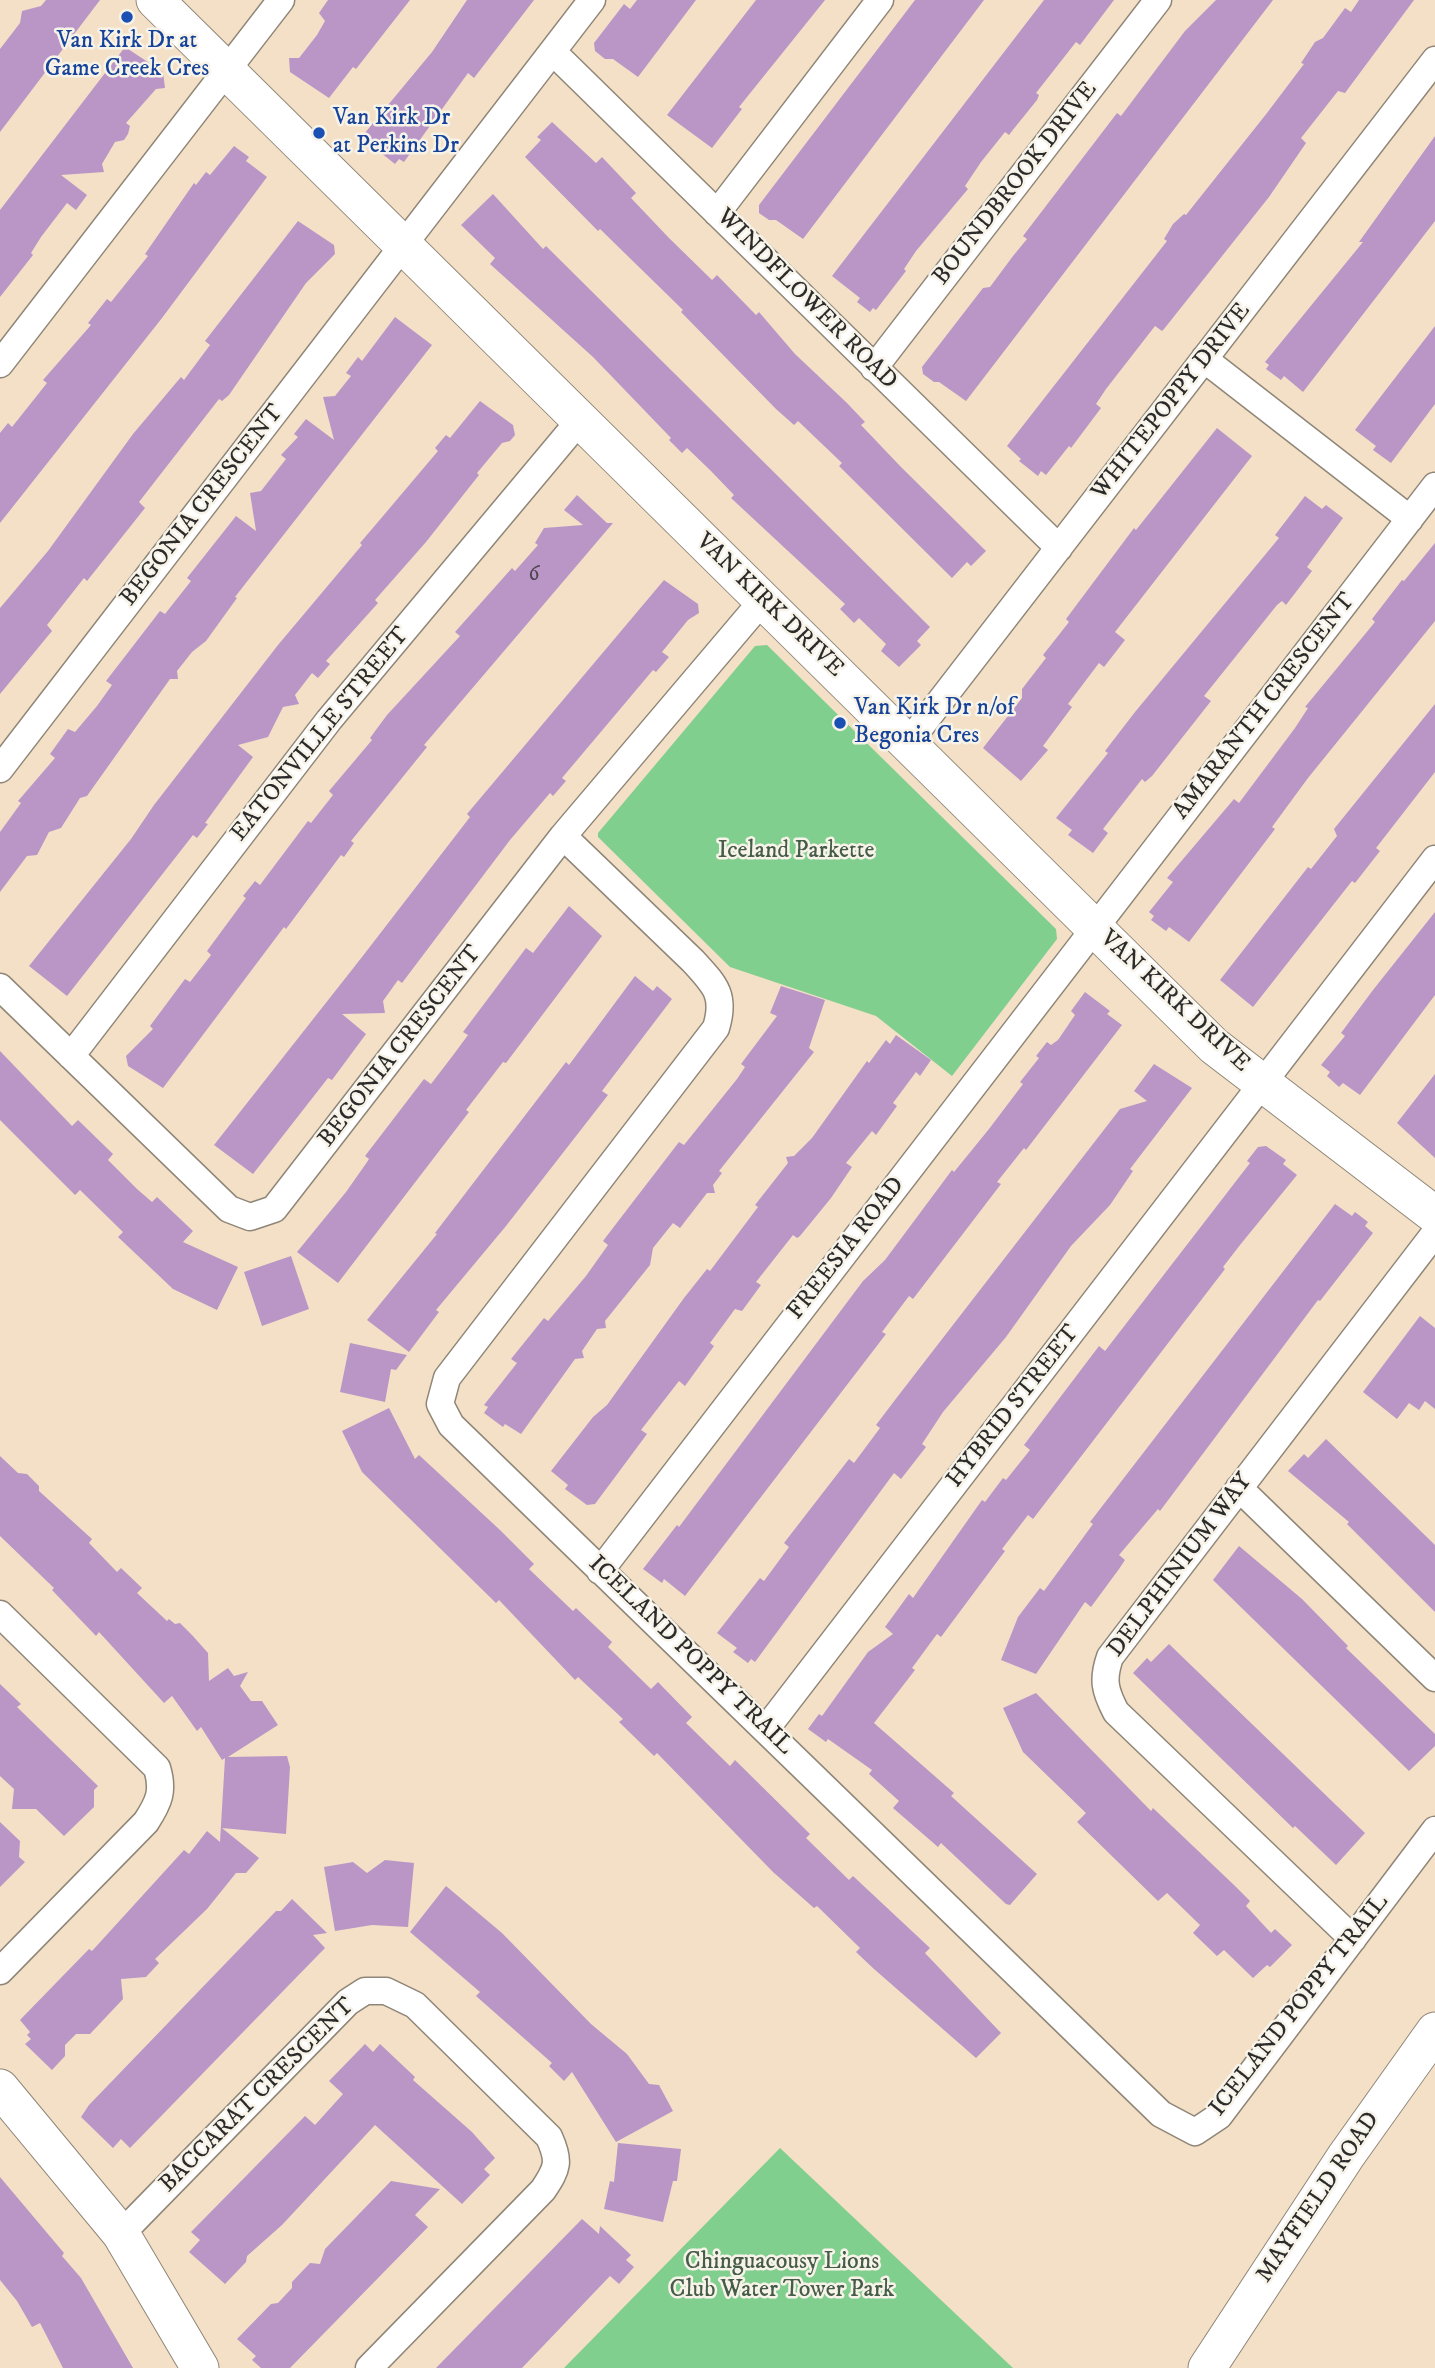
<!DOCTYPE html>
<style>
body{margin:0}
canvas{display:block;background:#f3e0c6}
</style>
<canvas width="1435" height="2368"></canvas>
<script>
const context = document.querySelector('canvas').getContext('2d');
context.lineJoin = 'round';
function paint(path, color) {
  context.fillStyle = color;
  context.fill(path, 'evenodd');
}
function strokePath(path, color, width, dash) {
  context.strokeStyle = color;
  context.lineWidth = width;
  context.lineCap = dash ? 'butt' : 'round';
  context.setLineDash(dash || []);
  context.stroke(path);
}
function drawText(font, color, halo, rows, align = 'center') {
  context.font = font + ' "IM FELL DW Pica",serif';
  context.lineWidth = 5;
  context.setLineDash([]);
  context.textBaseline = 'middle';
  context.strokeStyle = halo;
  context.fillStyle = color;
  for (const [text, x, y, turn = 0] of rows) {
    context.save();
    context.translate(x, y);
    context.rotate((+turn || 0) * Math.PI / 180);
    context.textAlign = isNaN(turn) ? turn : align;
    if (halo) context.strokeText(text, 0, 0);
    context.fillText(text, 0, 0);
    context.restore();
  }
}
const green = new Path2D(`
 M767,645l289,284 1,10 -105,137 -76,-60 -146,-49 -132,-130v-4l157,-187z
 M780,2148l233,220h-449z`);
const building = new Path2D(`
 M46,0h54l-100,132v-83l20,-26 2,-12 19,-5z
 M328,0h82l-54,69 -3,-2 -24,31 -39,-26 -1,-14h10l18,-23 8,-14 -6,-8z
 M467,0h67l-60,78 -6,-5 -64,89 -5,-3 -4,5 -19,-15 3,-4 -15,-11 68,-82z
 M637,0h59l-58,77 -25,-18h-8l-10,-8 -1,-8 30,-39 6,5z
 M756,0h69l-86,107 3,2 -30,39 -45,-33z
 M915,0h69l-181,239 -27,-19h-7l-10,-7v-8z
 M1044,0h70l-34,45 -4,-3 -40,51 3,2 -2,5 -25,31 -3,4 -4,-3 -24,30 -16,24 3,3 -52,62 -12,18 2,2 -30,39 -3,-2 -3,4 -13,-10 3,-4 -28,-22z
 M1216,0h57l-307,401 -27,-19h-5l-11,-8 -1,-7 61,-79 7,-1 23,-31 14,-17 -4,-3 94,-123 4,3 64,-85z
 M1359,0h55l-69,93 -7,-2 -37,47 5,5 -37,54 -105,132 -2,2 -7,-5 -49,63 -10,15 5,4 -30,40 -2,-2 -23,29 -5,-4 -3,5 -19,-15 2,-2 -14,-13 160,-205 -3,-2 9,-15 11,-10 2,1 81,-102 37,-49 -3,-1 14,-21 8,-4 22,-30 6,4z
 M125,47l38,25 2,16 -9,1 -30,34 4,3 -2,8 -4,6 -9,2 -13,22 2,8 -43,3 26,20 -11,15 -9,-7 -26,34 -10,16 2,2 -33,42v-87z
 M552,122l44,41 6,-6 34,36 -5,5 38,40 43,42 5,-5 39,40 3,-3 36,42 52,49 18,19 -4,3 39,41 86,85 -15,15 -4,-4 -15,16 -113,-112 3,-3 -44,-42 -4,4 -18,-16 -95,-97 2,-2 -83,-81 -2,2 -73,-74 16,-17 -4,-3z
 M1435,136v85l-132,171 -19,-16 -3,4 -15,-11 3,-4 -4,-3 98,-120h-4z
 M234,146l15,11 -3,4 21,16 -105,141 -162,205v-90l8,-10 4,4 35,-44 -4,-3 48,-55 -3,-2 19,-24 4,3 37,-46 -3,-2 49,-71 2,2 10,-13 4,3z
 M493,194l50,55 3,-3 384,381 -13,14 4,4 -22,22 -18,-16 5,-7 -27,-26 -5,5 -14,-14 5,-5 -114,-106 3,-3 -24,-25 -23,-22 -5,5 -13,-13 2,-2 -78,-81 -103,-93 5,-6 -34,-33z
 M298,221l36,24 1,9 -29,29 -77,112 -7,6 -3,-2 -80,103 6,6 -58,73 -3,-3 -37,47 5,6 -52,63v-86l48,-57 85,-117 48,-57 3,3 26,-35 -5,-4z
 M395,317l37,28 -197,252 2,1 -31,43 -14,11 -15,19 1,8h-8l-83,117 -7,2 -19,30 -12,4 -12,23 -10,1 -27,36v-60l21,-29 -3,-2 37,-43 -5,-4 18,-25 7,3 22,-26 15,-21 -6,-4 54,-70 5,3 26,-33 -4,-3 49,-62 20,15 -6,-38 11,-2 25,-32 -5,-4 17,-18 -4,-3 12,-15 28,21 -11,-43 12,-1 16,-20 -5,-3 12,-16 4,4z
 M1435,326v78l-44,59 -18,-13 3,-4 -21,-16z
 M480,401l33,24 2,10 -5,6 -8,2 -25,30 2,2 -53,67 -51,58 3,3 -52,58 4,3 -12,14 -6,-5 -17,22 4,9 -16,3 -15,30 -30,8 15,12 -48,66 3,1 -11,14 -4,-3 -126,161 -38,-30 102,-127 23,-34 124,-160 84,-100 -2,-2 12,-14 66,-78 -3,-3 11,-13 4,3z
 M1217,428l35,28 -137,176 10,8 -21,27 -5,-4 -31,41 4,3 -29,39 5,4 -27,31 -38,-33 39,-50v-9l24,-31 -3,-3 26,-33 -3,-3 68,-91 2,2z
 M577,495l30,28h6l-189,222 3,2 -76,94 3,2 -10,14 -3,-2 -55,74 -2,-2 -121,161 -35,-22 -2,-10 27,-27 -3,-3 35,-47 5,3 21,-27 -4,-4 39,-53 -3,-2 12,-15 5,4 48,-64 3,2 22,-28 -4,-4 43,-51 -2,-2 17,-23 73,-79 -5,-4 57,-64 3,3 23,-26 -3,-2 9,-15 39,-3 -19,-15z
 M1305,496l17,13 4,-4 17,13 -36,49 5,4 -26,34 -4,-4 -5,4 -73,91 7,5 -59,75 -7,6 -3,-3 -39,50 5,4 -15,20 -25,-18 4,-5 -16,-12 52,-65 -3,-2 30,-39 144,-174 -4,-3z
 M1435,543v78l-127,157 -36,49 3,2 -86,113 -20,-15 -3,4 -15,-11 3,-4 -5,-4 24,-30 -6,-4 67,-79 5,4 56,-75 13,-20 -3,-1 70,-85 -3,-3 30,-39 2,1z
 M664,580l34,24 1,9 -11,7 -26,32 7,5 -13,15 -3,-2 -91,108 4,3 -13,15 -3,-3 -40,47 -108,143 -4,-3 -15,21 2,12 -43,1 24,20 -34,46 -4,-2 -75,96 -39,-29 148,-188 108,-140 -3,-3z
 M1435,704v68l-59,76 4,3 -25,32 -3,-2 -99,126 -33,-27 88,-113 3,2 26,-33 -3,-7z
 M569,906l33,30 -96,127 -3,-1 -37,48 3,2 -131,171 -41,-31 49,-60 19,-27 4,-6 -4,-3 59,-77 7,5 23,-30 14,-19 -5,-3 63,-84 7,5z
 M1435,912v83l-75,100 -17,-12 -4,4 -12,-11 3,-4 -9,-7 24,-29 -4,-3 32,-43z
 M635,976l18,15 4,-5 15,13 -70,92 6,4 -102,131 -70,84 3,2 -30,40 -42,-32 70,-86 -2,-1 131,-171 3,3z
 M781,986l44,14 -16,48 5,4 -95,119 3,2 -9,12 2,8h-8l-27,35 -7,-5 -20,25 -3,17 -45,56 1,7 -9,1 -15,22 2,7 -9,1 -54,75 -16,-10 -2,3 -19,-14 4,-6 -4,-2 33,-42 -6,-4 33,-41 4,3 38,-45 22,-31 -5,-4 26,-34 50,-65 5,3 53,-66 8,-12 -4,-3 36,-48 -7,-3z
 M1085,992l25,19 -3,3 15,11 -96,125 -2,-2 -27,34 4,2 -88,115 -4,-3 -27,36 4,2 -201,262 -21,-17 -2,4 -19,-14 34,-44 2,2 184,-246 22,-21 67,-90 2,2 35,-43 28,-37 6,-8 -3,-2 19,-24 -3,-2 11,-14 4,3 7,-5 17,-25 -4,-4z
 M896,1035l35,25 -11,16 -4,-4 -23,31 4,3 -21,29 -4,-4 -26,32 6,4 -21,31 -31,38 -3,2 -4,-3 -37,47 5,3 -19,26 -7,-2 -25,34 4,3 -29,40 -6,-5 -14,18 -24,31 6,4 -52,70 -8,1 -22,-16 3,-4 -17,-14 42,-54 14,-12 77,-107 23,-29 3,2 48,-64 -3,-2 33,-42 -2,-6 8,-1 18,-18 55,-77 2,2 17,-23 4,4z
 M0,1051l72,75 6,-6 35,34 -5,6 29,29 15,13 5,-5 36,34 -10,11 55,25 -21,43 -44,-21 -55,-52 5,-5 -43,-42 -5,5 -75,-75z
 M1154,1064l38,24 -62,81 3,2 -23,34 -39,41 -65,91 -63,75 -21,32 4,3 -25,32 -7,-6 -139,189 -4,-3 -3,4 -15,-11 4,-4 -20,-15 43,-55 4,3 25,-34 -5,-4 65,-84 5,4 26,-35 -4,-3 22,-29 222,-287 27,-8 -13,-10z
 M1435,1074v84l-38,-35z
 M1266,1146l20,14 -3,4 14,11 -57,70 -17,22 2,2 -192,250 -5,-4 -26,34 3,2 -64,86 -4,-3 -25,34 3,2 -41,53 80,70 -3,3 86,78 -27,31 -4,-1 -65,-61 -3,4 -45,-39 6,-7 -30,-27 3,-4 -44,-31 -2,3 -18,-13 11,-15 3,2 46,-64 25,-18 -8,-7 24,-33 4,4 69,-98 3,2 18,-24 3,2 24,-30 -6,-5 75,-99 6,5 145,-188 -3,-2 11,-14z
 M1335,1204l17,12 3,-4 13,10 -3,4 8,7 -53,68 -2,-1 -158,211 -2,-2 -39,46 6,5 -6,9 -28,38 -6,-5 -49,72 -35,-14 17,-43 22,-29 4,3 49,-67 -3,-2z
 M291,1256l18,53 -47,17 -18,-54z
 M1420,1316l15,12v81l-10,-8 -6,9 -10,-7 -12,16 -34,-27z
 M350,1343l57,12 -11,15 -5,-1 -6,33 -45,-10z
 M389,1408l26,51 4,-4 81,75 34,34 -5,5 44,42 3,-3 36,34 -4,5 43,42 7,-7 34,35 -6,6 44,43 5,-6 75,74 -4,4 43,42 4,-4 77,72 -5,5 76,80 -25,25 -102,-89 -18,-17 4,-4 -43,-42 -3,2 -41,-36 -116,-119 -3,3 -35,-34 4,-3 -45,-42 -3,3 -76,-80 -3,3 -134,-131 -20,-41z
 M1326,1439l109,106v67l-88,-88 2,-2 -61,-51 16,-17 4,4z
 M0,1456l18,17 9,1 12,12v5l53,48 -3,4 28,29 4,-4 21,20 -5,5 30,28 2,-2 6,5 5,-1 12,12 16,18 1,28 19,-13 6,8 14,-4 -8,14 11,15h11l16,24 -50,32 59,-1 3,11 -4,67 -64,-6 37,30 -13,15h-10l-29,36 -52,50 4,4 -13,14 -25,2 2,20 -33,35h-14l-11,11v11l-13,14 -27,-26 6,-5 -4,-4 3,-3 -10,-12 69,-71 3,2 92,-101 5,4 18,-23 13,11 5,-84 -3,2 -21,-33 -4,4 -25,-35 -8,7 -65,-71 -3,4 -44,-46 2,-2 -54,-52z
 M1239,1546l63,53 46,47 -2,2 89,86v12l-26,25 -196,-191z
 M1169,1644l196,189 -29,32 -41,-39 -2,2 -160,-155 14,-15 4,4z
 M0,1684l21,20 -4,3 81,79 -4,4v17l-30,29 -28,-27h-24l2,-20 -14,-13z
 M1036,1693l115,118 2,-3 81,77 16,16 -4,5 25,27 4,-4 17,16 -22,22 -3,-2 -14,13 -29,-28 -7,6 -24,-23 7,-8 -33,-32 -9,8 -81,-79 9,-9 -63,-61 -20,-44z
 M0,1822l20,19 -1,16 6,5 -25,25z
 M385,1860l29,3 -6,64 -36,-2 -37,6 -11,-64 29,-5 14,11z
 M446,1886l56,47 89,91 36,30 22,30 10,1 14,26 -57,31 -44,-70 -8,9 -15,-15 3,-3 -76,-67 4,-4 -70,-60z
 M292,1899l35,34 -14,2 12,13 -195,200 -9,-9 -8,9 -32,-31 8,-12 187,-194h5z
 M365,2044l8,8 7,-8 35,33 -2,3 59,52 23,26 -11,11 6,6 -28,29 -87,-79 -93,100 -35,31 -1,6 -21,22 -36,-32 11,-12 -9,-8 114,-116 10,9 28,-31 -14,-13z
 M618,2143l63,6 -4,32h-4l-10,41 -59,-13 6,-28 4,1z
 M0,2177l64,76 -2,3 19,22 52,90h-70l-23,-45 -8,4 -15,-26 -17,-21z
 M391,2181l49,8 -25,26 13,12 -138,141h-29l-9,-8 4,-4 -19,-17 34,-35 7,-1 14,-15v-6l18,-19 10,1 5,-15z
 M582,2219l17,15 1,-8 31,29 -5,5 8,7 -15,17 -9,-8 -88,92h-86z`);
const street = new Path2D(`
 M553,52l506,496
 M717,213l163,-213
 M1204,359l206,160
 M0,364l281,-364
 M874,368l284,-368
 M908,743l527,-683
 M0,769l592,-769
 M563,836l130,125c22,24 33,34 23,67l-269,350 -7,26 11,21 710,689 34,18 24,-16 216,-286
 M0,987l229,222 21,8 24,-8 289,-373 200,-236
 M71,1056l258,-336 251,-300
 M1239,1488l196,190
 M600,1571l835,-1085
 M0,1614l157,154c7,23 2,34 -11,54l-146,149
 M766,1729l669,-870
 M1353,1939l-237,-227c-11,-21 -14,-32 -6,-55l325,-424
 M121,2234l227,-232 17,-11h21l29,14 134,132c11,24 9,31 -6,53l-174,178`);
const secondary = new Path2D(`
 M155,0l1059,1046 221,169
 M0,2088l121,146 79,134
 M1207,2368l139,-212 89,-125`);
const markers = [
 [127,17,7,"#1a4fb4"],
 [319,133,7,"#1a4fb4"],
 [840,723,7,"#1a4fb4"]
];
const numberNames = [
 ["6",534,576]
];
const transitNames = [
 ["Van Kirk Dr at",127,42,"center"],
 ["Game Creek Cres",127,70,"center"],
 ["Van Kirk Dr",333,119],
 ["at Perkins Dr",333,147],
 ["Van Kirk Dr n/of",854,709],
 ["Begonia Cres",854,737]
];
const streetNames = [
 ["BOUNDBROOK DRIVE",1016,184,-52],
 ["WINDFLOWER ROAD",806,300,45],
 ["WHITEPOPPY DRIVE",1172,402,-52],
 ["BEGONIA CRESCENT",203,506,-52],
 ["VAN KIRK DRIVE",769,606,44],
 ["AMARANTH CRESCENT",1265,707,-52],
 ["EATONVILLE STREET",321,735,-51],
 ["VAN KIRK DRIVE",1174,1002,43],
 ["BEGONIA CRESCENT",401,1047,-52],
 ["FREESIA ROAD",847,1249,-52],
 ["HYBRID STREET",1014,1407,-52],
 ["DELPHINIUM WAY",1181,1566,-53],
 ["ICELAND POPPY TRAIL",690,1656,44],
 ["ICELAND POPPY TRAIL",1300,2006,-52],
 ["BACCARAT CRESCENT",258,2096,-45],
 ["MAYFIELD ROAD",1319,2198,-56]
];
const parkNames = [
 ["Iceland Parkette",796,852],
 ["Chinguacousy Lions",782,2263],
 ["Club Water Tower Park",782,2291]
];
paint(green, '#81cf8f');
paint(building, '#ba96c7');
strokePath(street, '#8f8678', 29);
strokePath(secondary, '#8f8678', 39);
strokePath(street, '#fff', 26);
strokePath(secondary, '#fff', 37);
for (const [x, y, r, color] of markers) {
  const dot = new Path2D();
  dot.arc(x, y, r, 0, 2 * Math.PI);
  context.fillStyle = color;
  context.fill(dot);
  strokePath(dot, '#f7f3e8', 2.5);
}
drawText('21px', '#4f4652', null, numberNames);
drawText('24px', '#164399', '#f7f3e8', transitNames, 'left');
drawText('24px', '#2b2b2b', '#f7f3e8', streetNames);
drawText('24px', '#455c49', '#f7f3e8', parkNames);
</script>
